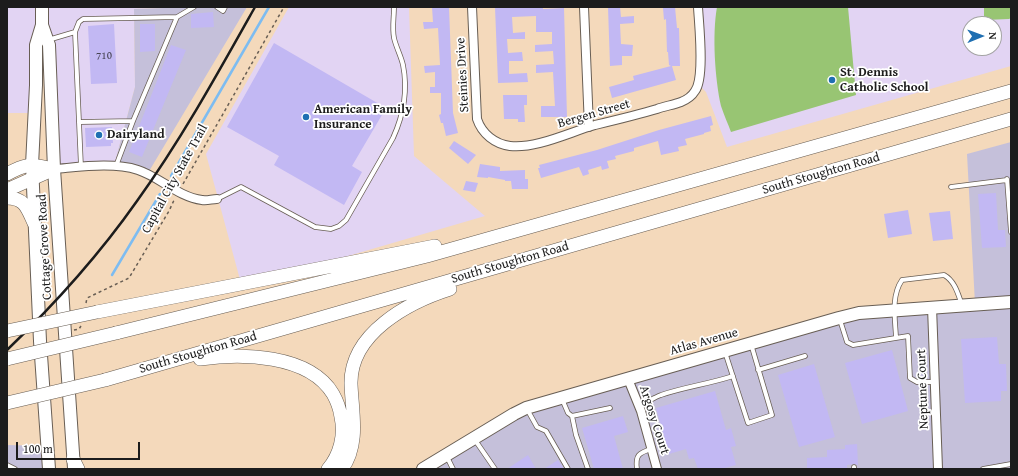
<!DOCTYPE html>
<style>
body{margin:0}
#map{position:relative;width:1018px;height:476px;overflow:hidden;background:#f4d9bb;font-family:"Gentium Book Plus",serif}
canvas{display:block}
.frame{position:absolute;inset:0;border:8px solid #1c1c1c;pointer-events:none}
.north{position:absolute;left:962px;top:16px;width:40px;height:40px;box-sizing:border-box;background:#fff;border:1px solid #a4a4a4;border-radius:50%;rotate:89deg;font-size:11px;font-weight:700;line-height:16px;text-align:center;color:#1c1c1c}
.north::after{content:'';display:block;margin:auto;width:14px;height:18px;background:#1f6fb2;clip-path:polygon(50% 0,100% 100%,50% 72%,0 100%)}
.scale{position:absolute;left:16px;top:442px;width:124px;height:18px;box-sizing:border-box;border:2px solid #1c1c1c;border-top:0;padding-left:5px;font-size:12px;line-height:14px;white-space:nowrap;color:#1c1c1c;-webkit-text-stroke:3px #fff;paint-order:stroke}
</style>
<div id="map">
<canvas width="1018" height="476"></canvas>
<div class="frame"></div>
<div class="north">N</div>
<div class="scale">100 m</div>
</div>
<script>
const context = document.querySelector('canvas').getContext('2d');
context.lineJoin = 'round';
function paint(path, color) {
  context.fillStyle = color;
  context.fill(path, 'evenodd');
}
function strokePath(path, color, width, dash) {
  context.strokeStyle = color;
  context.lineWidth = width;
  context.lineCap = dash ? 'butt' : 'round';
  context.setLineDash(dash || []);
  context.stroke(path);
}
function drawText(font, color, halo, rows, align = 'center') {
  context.font = font + ' "Gentium Book Plus",serif';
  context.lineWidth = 3.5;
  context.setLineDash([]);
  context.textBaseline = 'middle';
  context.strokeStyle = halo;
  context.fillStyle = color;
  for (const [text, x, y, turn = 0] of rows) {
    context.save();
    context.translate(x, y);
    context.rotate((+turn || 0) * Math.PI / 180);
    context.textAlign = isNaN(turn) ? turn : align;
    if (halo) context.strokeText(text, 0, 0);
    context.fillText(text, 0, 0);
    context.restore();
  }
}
const built = new Path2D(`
 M7,7h186l-59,2 1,78 -21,79 -60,3 -12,-144 -8,88h-27z
 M289,7h120l5,149 71,60 -243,71 -36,-133z
 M698,7h313v59l-284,81 -21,-55 -8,-8zM970,24h24v24h-24z`);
const industrial = new Path2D(`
 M193,7h54l-99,166 -34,-7 21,-79 -1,-78z
 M1011,142v327h-588l91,-55 340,-100 121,-10 -8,-150z
 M7,445l41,1 1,23h-42z`);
const green = new Path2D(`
 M717,7h131l8,88 -125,37c-3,-8 -7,-17 -10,-26 -6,-27 -9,-71 -4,-99z
 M984,7h27v11l-2,1 -25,1z`);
const stream = new Path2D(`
 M171,176l98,-169
 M112,275l48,-81`);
const building = new Path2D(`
 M432,7h17l4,106 5,20 -12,3 -3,-13h-2l-2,-8 2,-1v-21h-11v-6h5v-15l-10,1 -1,-7 16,-1 -2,-37 -14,1 -1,-7h10z
 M495,7h48v2l21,-1 3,109h-26v-11h14l-2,-34 -17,1v-8l18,-1 -1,-13 -18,1v-7l17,-1v-12h-16v-16l-24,1 1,16 12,-1v7h-18l1,14 14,-1 1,9h-14v13l18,-1 1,9 -30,1z
 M608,7h12l1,10 13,-1v7l-14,1 1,20 12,1 -1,11h-10v9l-12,1z
 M675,7l2,21h2l1,38h-8l4,14 -64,18 -3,-11 25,-7 -1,-4 38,-10 -2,-1 -1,-13h-1l-1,-33 -2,1 -1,-12z
 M213,12l1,15 -23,1v-14z
 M114,24l3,59 -26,1 -3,-58z
 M140,24h15v27l-15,1z
 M274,43l112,65 -34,58 10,6 -18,33 -70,-40 5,-9 -52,-29z
 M171,45l15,5 -44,107 -13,-5z
 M503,95h24v10h-3l1,17h-7v-3h-14z
 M711,116l2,9 -3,1 1,5 -7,2v1l-19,5 2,6 -9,2 1,4 -18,4 -3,-14 -24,7v3l-19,5 1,3 -9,2 2,7 -7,2 -1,-4 -13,4 1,4 -6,2 -4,-9 -38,11 -3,-10h2l-1,-3 58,-15 62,-20z
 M112,127l1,16h-2v3l-25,1 -1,-19z
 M454,141l22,14 -8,9 -19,-16z
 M480,164l20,3v4l25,-1v9h3v10h-16l-1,-8h-6v-1l-17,-3v1l-11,-1z
 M466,181l12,2 -3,9 -12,-2z
 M996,193l2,37h7l1,17 -24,1 -4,-54z
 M908,210l4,24 -24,4 -4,-24z
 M950,211l3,28 -20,2 -4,-28z
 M997,337l2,27h7l1,27h-6v10l-36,2 -4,-64z
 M892,350l16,61 -46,13 -17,-61z
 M814,364l21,73 -36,10 -21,-72z
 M715,391l11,39 5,-2 5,18 -5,1 5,18 -15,4h-23l-4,-11 -5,1 -3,-10 -17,5 -13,-46z
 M623,416l5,16 -14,4 9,33h-29l-12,-41z
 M857,444l1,21 -4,-1 -7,1v4h-40v-11l20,-1v-7l18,-1v-4z
 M528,455l8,14h-29z
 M558,460l6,9h-20z`);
const path = new Path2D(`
 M183,184l101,-177
 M86,303l1,-5 42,-20 40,-67 6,-13
 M74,330l5,-1 2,-3`);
const lane = new Path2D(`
 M217,7l6,4 2,-4
 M75,32l6,135
 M48,40l27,-8 4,-10 4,-3 94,-2 17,-10
 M80,122l53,-1
 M116,166l17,-45 44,-104
 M1007,179l4,53
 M951,187l56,-7
 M217,199l24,-12 74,40 16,2 8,-3 7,-6 47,-82c10,-22 15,-48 10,-73 -2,-9 -7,-18 -9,-27 -2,-10 0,-21 0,-31
 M840,320l7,22 6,3 55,-9 2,42 7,4h18
 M896,337c-1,-19 -5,-41 6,-57l42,-5c11,6 14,19 18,30
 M725,352l23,71 24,-8 -21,-71
 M758,370l47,-14
 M562,399l6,14 4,3 38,-8
 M639,405c7,-2 14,-7 22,-10 23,-8 48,-11 72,-19
 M527,409l10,18 9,4 22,38
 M572,416l4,19 12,34
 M475,440l20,29
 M447,457l6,12
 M7,465l8,4
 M854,467v2
 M637,469c-2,-14 2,-16 14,-20
 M983,469l28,-5`);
const street = new Path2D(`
 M472,7l5,112c5,15 18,25 33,27 26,3 60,-14 85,-21 21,-5 42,-10 62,-16 8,-3 16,-4 24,-7 5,-2 11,-6 14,-11 10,-13 4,-66 3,-84
 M584,7l5,120
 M54,169c26,-2 59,-7 84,1 22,7 40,27 64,30 5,1 10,-1 15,-1
 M932,307l6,162
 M628,379l13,32 16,58`);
const secondary = new Path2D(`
 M42,7v18l7,20 5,124 20,299
 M42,25l-6,20v40l-4,80 8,176 9,128
 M423,469l91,-55 12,-6 313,-90 20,-5 152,-11`);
const primary = new Path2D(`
 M7,174c22,-12 24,-9 47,-5
 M7,190l47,-21
 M7,198c18,0 20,10 27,25
 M97,312l338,-66
 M116,333l311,-77 584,-165
 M200,359c41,-6 109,-5 133,35 4,7 7,16 8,23 4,18 -1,38 -13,52
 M105,380l906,-261
 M73,459l5,10
 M342,469c18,-25 10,-57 9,-85 -1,-51 58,-82 99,-95`);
const rail = new Path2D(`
 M7,350c48,-46 92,-95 130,-149 44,-61 81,-128 118,-194`);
const primaryBridge = new Path2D(`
 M7,331l90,-19
 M7,359l109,-26
 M7,403l98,-23`);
const markers = [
 [832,80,4,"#1f6fb2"],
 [306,117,4,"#1f6fb2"],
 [99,135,4,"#1f6fb2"]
];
const numberNames = [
 ["710",104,56]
];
const poiNames = [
 ["St. Dennis",840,73],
 ["Catholic School",840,88],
 ["American Family",314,110],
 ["Insurance",314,125],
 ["Dairyland",107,135]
];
const streetNames = [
 ["Steinies Drive",463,75,-93],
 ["Bergen Street",594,114,-16],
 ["South Stoughton Road",821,174,-16],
 ["Capital City State Trail",175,179,-61],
 ["Cottage Grove Road",45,247,-93],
 ["South Stoughton Road",510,263,-16],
 ["Atlas Avenue",704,342,-16],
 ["South Stoughton Road",198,353,-16],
 ["Neptune Court",923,389,-92],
 ["Argosy Court",654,420,72]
];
paint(built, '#e2d4f3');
paint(industrial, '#c5c0da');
paint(green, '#98c573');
strokePath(stream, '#7dbcf1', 2.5);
paint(building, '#c2b8f3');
strokePath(lane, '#685e54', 5.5);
strokePath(street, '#685e54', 10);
strokePath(secondary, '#685e54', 14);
strokePath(primary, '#685e54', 14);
strokePath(path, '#685e54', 1.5, [3, 3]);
strokePath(lane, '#fff', 4);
strokePath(street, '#fff', 8);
strokePath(secondary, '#fff', 12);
strokePath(primary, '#fff', 13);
strokePath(rail, '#1c1c1c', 2.5);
strokePath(primaryBridge, '#685e54', 14, []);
strokePath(primaryBridge, '#fff', 13);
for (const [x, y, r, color] of markers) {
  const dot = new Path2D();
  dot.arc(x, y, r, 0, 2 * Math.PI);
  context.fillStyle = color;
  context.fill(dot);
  strokePath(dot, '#fff', 1.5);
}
drawText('11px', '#464352', null, numberNames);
drawText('bold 13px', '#1c1c1c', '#fff', poiNames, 'left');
drawText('13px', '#1c1c1c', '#fff', streetNames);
</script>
